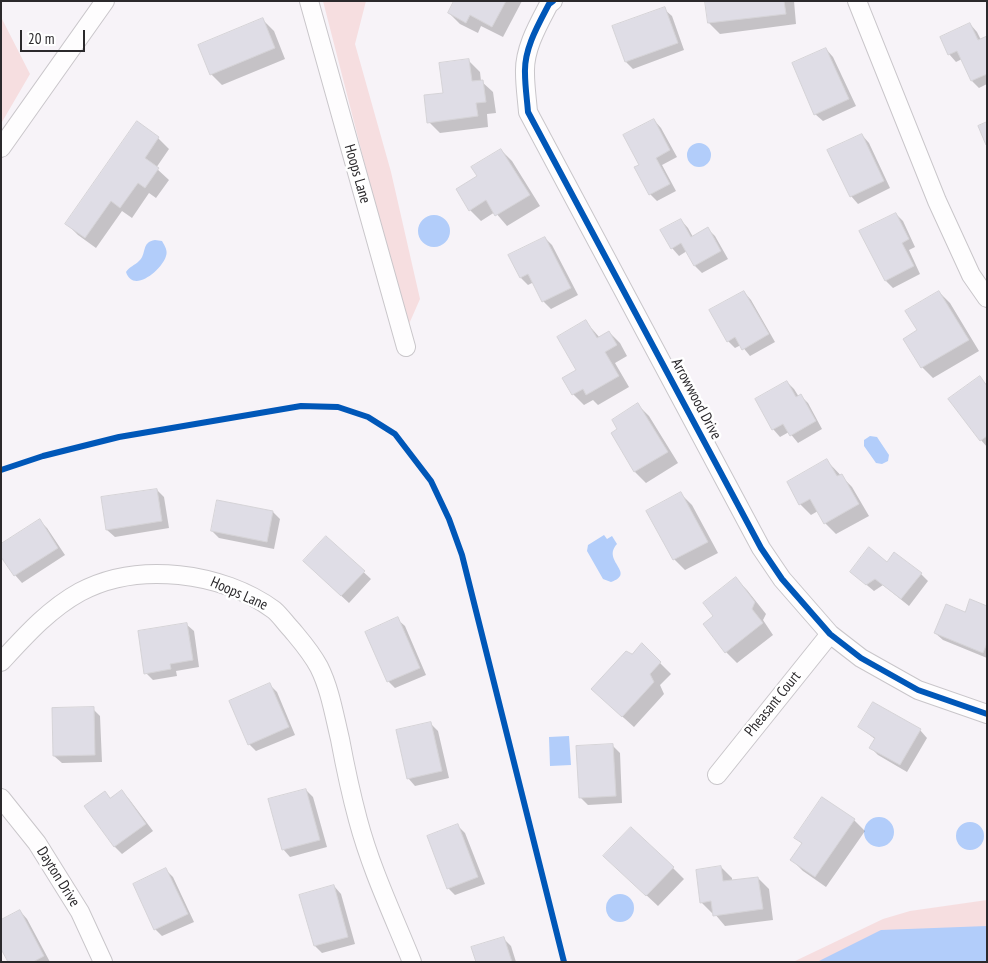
<!DOCTYPE html>
<style>
body{margin:0}
#map{position:relative;width:988px;height:963px;overflow:hidden;background:#f7f3f8;font-family:"PT Sans Narrow",sans-serif}
canvas{display:block}
.frame{position:absolute;inset:0;border:2px solid #2b292c;pointer-events:none}
.scale{position:absolute;left:20px;top:30px;width:65px;height:22px;box-sizing:border-box;border:2px solid #2b292c;border-top:0;padding-left:6px;font-size:15px;line-height:18px;white-space:nowrap;color:#2b292c;-webkit-text-stroke:4px #fff;paint-order:stroke}
</style>
<div id="map">
<canvas width="988" height="963"></canvas>
<div class="frame"></div>
<div class="scale">20 m</div>
</div>
<script>
const context = document.querySelector('canvas').getContext('2d');
context.lineJoin = 'round';
function paint(path, color) {
  context.fillStyle = color;
  context.fill(path, 'evenodd');
}
function strokePath(path, color, width, dash) {
  context.strokeStyle = color;
  context.lineWidth = width;
  context.lineCap = dash ? 'butt' : 'round';
  context.setLineDash(dash || []);
  context.stroke(path);
}
function drawText(font, color, halo, rows, align = 'center') {
  context.font = font + ' "PT Sans Narrow",sans-serif';
  context.lineWidth = 5;
  context.setLineDash([]);
  context.textBaseline = 'middle';
  context.strokeStyle = halo;
  context.fillStyle = color;
  for (const [text, x, y, turn = 0] of rows) {
    context.save();
    context.translate(x, y);
    context.rotate((+turn || 0) * Math.PI / 180);
    context.textAlign = isNaN(turn) ? turn : align;
    if (halo) context.strokeText(text, 0, 0);
    context.fillText(text, 0, 0);
    context.restore();
  }
}
const green = new Path2D(`
 M323,1h43l-11,43 36,128 29,127 -11,25 -38,-136z
 M1,17l29,57 -28,48h-1z
 M987,900v62h-194l90,-43 27,-8z`);
const water = new Path2D(`
 M687 155a12 12 0 1 1 24 0a12 12 0 1 1-24 0Z
 M418 231a16 16 0 1 1 32 0a16 16 0 1 1-32 0Z
 M155,240l7,1c3,5 6,10 4,15 -4,14 -33,38 -40,16 4,-6 8,-6 13,-11 8,-7 2,-19 16,-21z
 M870,436l7,1 12,18 -1,6 -6,3 -6,-1 -12,-17v-6z
 M604,535l3,4 5,-3 5,8c-16,17 20,29 -6,38l-8,-3 -16,-28 1,-6z
 M569,736l2,29 -21,1 -1,-29z
 M864 832a15 15 0 1 1 30 0a15 15 0 1 1-30 0Z
 M956 836a14 14 0 1 1 28 0a14 14 0 1 1-28 0Z
 M606 908a14 14 0 1 1 28 0a14 14 0 1 1-28 0Z
 M987,926v36h-170l64,-32z`);
const shadow = new Path2D(`
 M455,1h67l-19,36 -22,-11 -3,7 -18,-9 -11,-11z
 M706,1h88l2,23 -76,10 -11,-11z
 M664,9l8,7 12,34 -51,19 -7,-7z
 M263,20l11,11 11,28 -63,26 -11,-11z
 M970,24l7,8 4,8 6,-2v46l-8,4 -7,-7 -10,-22 -6,3 -7,-8z
 M826,49l7,8 23,49 -33,15 -8,-7z
 M469,61l11,11 1,9 12,11 3,21 -9,1 1,13 -48,6 -11,-11 15,-28z
 M654,120l7,8 16,29 -15,8 14,26 -19,10 -7,-7 -10,-29z
 M862,135l7,8 21,45 -32,16 -7,-8z
 M158,138l11,11 -13,19 13,12 -13,18 -7,-5 -17,25 -10,-7 -26,37 -18,-13 -11,-11z
 M501,150l11,11 28,45 -33,20 -12,-14 -14,9 -11,-11 9,-33z
 M896,214l7,7 12,26 -6,3 11,24 -27,14 -7,-7 -25,-50z
 M681,220l7,8 5,9 15,-8 7,7 13,23 -26,14 -7,-7 -8,-15 -8,5 -7,-8z
 M545,238l7,7 26,50 -27,14 -7,-7 -10,-20 -6,3 -7,-7 -11,-22z
 M744,292l7,8 24,42 -25,14 -9,-11 -6,3 -7,-7z
 M939,292l11,11 29,48 -46,27 -11,-11 -17,-28 14,-8z
 M586,322l14,16 9,-6 11,11 7,13 -12,7 14,24 -31,18 -5,-5 -9,5 -11,-11 -9,-16 14,-8z
 M979,378l8,7v62l-6,-7z
 M787,382l7,7 5,8 2,-1 7,7 14,26 -24,14 -9,-11 -9,5 -7,-8z
 M638,405l11,11 29,47 -32,20 -11,-11 -23,-38 7,-4z
 M827,461l25,26 17,29 -33,18 -11,-11 -7,-12 -7,4 -11,-11 -12,-21z
 M157,490l7,7 5,31 -54,9 -8,-7 -5,-32z
 M681,494l11,11 26,48 -33,17 -11,-11z
 M273,512l7,7 -6,30 -55,-11 -7,-7z
 M40,521l7,7 18,27 -43,28 -7,-8z
 M326,537l45,42 -22,24 -38,-35z
 M887,563l34,11 7,7 -19,25 -26,-21 -9,6 -23,-19z
 M736,579l11,11 19,24 -3,6 10,15 -36,28 -11,-11 -11,-35z
 M987,608v50l-44,-18 -8,-7 30,-19z
 M397,619l8,7 21,49 -31,13 -7,-7z
 M186,624l8,7 5,36 -23,4 1,5 -24,4 -7,-7z
 M642,645l29,29 -11,11 4,9 -30,33 -30,-27 29,-45z
 M270,685l7,7 18,43 -39,16 -7,-7z
 M93,709l7,7 2,46 -40,1 -8,-7z
 M431,724l7,7 11,47 -34,8 -7,-8z
 M860,727l60,3 7,8 -20,34 -29,-17 -7,-7 5,-8z
 M613,746l7,7 2,50 -34,2 -7,-7z
 M306,790l7,7 14,50 -37,10 -7,-8z
 M122,792l7,7 24,32 -31,23 -8,-8 -9,-53 6,6z
 M854,820l11,11 -39,56 -23,-16 -11,-11 10,-16 -6,-7z
 M458,826l7,7 20,51 -30,11 -7,-7z
 M616,867l57,1 11,11 -26,27z
 M721,867l11,11v3l26,-3 11,11 4,31 -48,6 -11,-13h-2l-11,-11z
 M166,870l7,7 21,45 -32,14 -7,-7z
 M334,886l7,8 14,50 -33,9 -7,-7z
 M20,911l7,8 23,43h-40z
 M504,939l7,7 5,16h-39z`);
const building = new Path2D(`
 M454,1h52l-14,26 -22,-12 -4,8 -18,-10z
 M705,1h79l2,13 -78,9z
 M665,7l13,36 -53,19 -13,-36z
 M263,18l12,30 -65,27 -12,-30z
 M970,23l8,17 9,-4v38l-16,7 -14,-30 -9,4 -8,-18z
 M826,48l23,51 -35,16 -22,-52z
 M469,59l3,22 11,-1 3,22 -10,1 2,13 -51,7 -3,-28 19,-2 -4,-30z
 M654,119l16,31 -14,8 14,26 -21,11 -15,-28 5,-2 -16,-30z
 M137,121l22,16 -14,21 14,10 -14,20 -7,-5 -18,25 -9,-7 -26,37 -20,-14z
 M987,122v22l-1,1 -8,-19z
 M862,134l22,47 -34,16 -23,-47z
 M501,149l29,46 -35,21 -9,-16 -17,11 -13,-22 21,-13 -6,-9z
 M896,213l13,26 -7,4 12,23 -29,15 -26,-50z
 M681,219l10,18 17,-10 13,24 -27,15 -13,-23 -10,6 -11,-19z
 M545,237l26,51 -29,14 -14,-28 -8,4 -12,-23z
 M744,291l25,43 -27,16 -7,-13 -8,5 -18,-32z
 M939,291l30,49 -48,28 -18,-29 14,-9 -12,-19z
 M586,320l11,18 12,-7 8,14 -12,7 14,24 -33,19 -3,-6 -11,6 -10,-17 14,-8 -19,-33z
 M980,376l7,10v50l-7,5 -32,-42z
 M787,381l9,16 5,-3 15,27 -26,15 -7,-12 -11,6 -17,-31z
 M638,403l30,49 -34,20 -23,-39 6,-4 -5,-9z
 M827,459l10,17 5,-2 17,30 -35,20 -14,-25 -11,6 -12,-23z
 M157,489l5,32 -56,9 -5,-33z
 M681,492l27,50 -35,18 -27,-49z
 M217,500l56,11 -6,31 -56,-11z
 M40,519l18,29 -44,28 -13,-19v-13z
 M326,536l39,35 -24,25 -38,-35z
 M869,547l18,15 7,-10 28,21 -21,26 -26,-20 -9,6 -16,-13z
 M736,577l19,25 -3,7 11,14 -38,30 -22,-29 10,-8 -10,-13z
 M970,599l17,7v37l-4,10 -49,-20 12,-29 19,8z
 M398,617l22,51 -33,14 -22,-50z
 M187,623l6,37 -23,4 1,5 -27,5 -6,-43z
 M642,643l19,19 -11,12 4,8 -32,35 -31,-28 35,-38 6,3z
 M270,683l19,44 -41,18 -19,-44z
 M873,702l48,27 -21,36 -31,-17 6,-10 -17,-11z
 M94,707l1,48 -42,1 -1,-48z
 M431,722l11,49 -35,8 -11,-49z
 M613,744l3,52 -37,2 -3,-52z
 M306,789l14,51 -38,10 -14,-51z
 M122,790l24,34 -32,23 -30,-41 21,-15 5,7z
 M822,797l33,22 -40,58 -25,-17 12,-17 -8,-5z
 M458,824l20,53 -31,12 -20,-53z
 M631,827l43,40 -28,29 -43,-40z
 M721,866l2,15 35,-4 5,32 -50,7 -2,-15 -11,2 -4,-33z
 M166,868l22,46 -34,16 -21,-46z
 M334,885l14,52 -34,9 -15,-51z
 M20,910l24,46 -11,6h-25l-7,-13v-29z
 M504,937l8,25h-36l-5,-15z`);
const street = new Path2D(`
 M309,1l97,346
 M553,1l-4,3c-11,21 -25,45 -24,69 0,13 2,26 3,39l233,436 21,31 48,55 31,24 57,32 69,24
 M857,1l80,200 34,74 16,23
 M1,148l104,-147
 M1,662c24,-26 48,-53 79,-70 58,-31 142,-20 194,18 7,6 12,14 18,20 10,12 19,22 27,37 11,22 15,47 21,72 5,27 11,55 18,81 13,49 35,95 54,142
 M717,775l113,-141
 M1,798l36,45 43,69 23,50`);
const cycleway = new Path2D(`
 M553,1l-4,3c-11,21 -25,45 -24,69 0,13 2,26 3,39l233,436 21,31 48,55 31,24 57,32 69,24
 M1,470l42,-14 76,-19 182,-31 37,1 30,10 27,17 36,47 18,38 13,36 102,407`);
const streetNames = [
 ["Hoops Lane",357,174,74],
 ["Arrowwood Drive",696,399,62],
 ["Hoops Lane",239,594,24],
 ["Pheasant Court",773,704,-51],
 ["Dayton Drive",58,877,58]
];
paint(green, '#f6dee0');
paint(water, '#b2cdfa');
paint(shadow, '#0003');
paint(building, '#dfdde6');
strokePath(building, '#d5d3d7', 1);
strokePath(street, '#c9c6ca', 20);
strokePath(street, '#fefdfe', 18);
strokePath(cycleway, '#0057b8', 6);
drawText('15px', '#2b292c', '#fff', streetNames);
</script>
